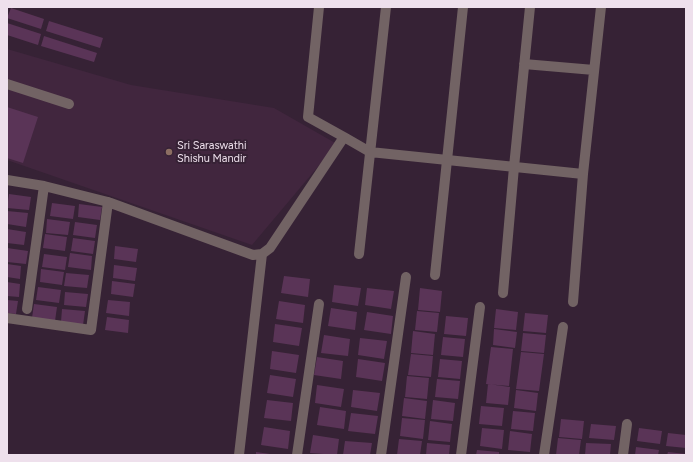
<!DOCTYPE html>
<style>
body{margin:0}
#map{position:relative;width:693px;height:462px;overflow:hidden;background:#362235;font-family:Figtree,sans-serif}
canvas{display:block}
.frame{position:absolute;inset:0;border:8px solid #eee0ec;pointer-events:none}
</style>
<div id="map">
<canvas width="693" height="462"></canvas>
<div class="frame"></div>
</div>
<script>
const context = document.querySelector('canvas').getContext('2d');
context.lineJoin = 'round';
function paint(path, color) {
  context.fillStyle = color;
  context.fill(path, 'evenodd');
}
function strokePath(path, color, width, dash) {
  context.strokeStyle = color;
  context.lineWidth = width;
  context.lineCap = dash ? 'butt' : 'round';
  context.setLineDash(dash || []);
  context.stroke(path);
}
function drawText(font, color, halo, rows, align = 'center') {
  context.font = font + ' Figtree,sans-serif';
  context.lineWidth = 4;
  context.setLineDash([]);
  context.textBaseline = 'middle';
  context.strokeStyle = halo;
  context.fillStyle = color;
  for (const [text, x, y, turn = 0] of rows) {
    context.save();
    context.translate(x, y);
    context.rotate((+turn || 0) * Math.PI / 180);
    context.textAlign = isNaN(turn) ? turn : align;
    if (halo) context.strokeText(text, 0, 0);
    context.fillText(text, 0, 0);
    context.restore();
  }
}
const built = new Path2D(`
 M7,49l124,36 143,23 63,36 -85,101 -245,-85z`);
const building = new Path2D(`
 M11,8l33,11 -3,10 -34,-11z
 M49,21l54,17 -3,10 -54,-17z
 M7,23l34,11 -3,11 -31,-10z
 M44,36l53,17 -3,9 -53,-16z
 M7,107l31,10 -15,46 -16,-5z
 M9,194l22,3 -2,13 -22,-2z
 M52,203l23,3 -2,13 -23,-3z
 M79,204l23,3 -2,13 -22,-3z
 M7,211l21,2 -2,14 -19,-3z
 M47,219l23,3 -2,13 -22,-2z
 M75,222l22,3 -2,13 -22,-3z
 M7,229l19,3 -2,13 -17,-2z
 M45,234l22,3 -2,14 -22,-3z
 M73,238l22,3 -2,13 -22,-3z
 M115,246l23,3 -2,13 -22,-3z
 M7,248l21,3 -2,13 -19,-2z
 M70,253l22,3 -1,14 -23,-3z
 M44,254l23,3 -2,13 -23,-3z
 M7,264l14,2 -1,13 -13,-2z
 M114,265l23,3 -2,13 -22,-3z
 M41,269l23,3 -2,13 -22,-3z
 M66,273l23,2 -2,13 -23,-2z
 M284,276l26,3 -2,18 -27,-4z
 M112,281l23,3 -2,13 -22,-3z
 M7,282l13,2 -1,13 -12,-1z
 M334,285l27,3 -3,18 -26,-4z
 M38,287l23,3 -2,13 -23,-3z
 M367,288l27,3 -3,18 -26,-4z
 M420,288l22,3 -2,21 -22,-2z
 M65,292l23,2 -2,13 -22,-2z
 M7,300l11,1 -2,13 -9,-1z
 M108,300l22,2 -1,14 -23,-3z
 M279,301l26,4 -2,18 -27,-4z
 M34,304l23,3 -2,14 -23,-3z
 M331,308l26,4 -2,18 -27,-4z
 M62,309l23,2 -2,14 -22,-3z
 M496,309l22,3 -2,18 -22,-2z
 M417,311l22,2 -2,19 -22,-2z
 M367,312l26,4 -2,18 -27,-4z
 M525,313l23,2 -2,18 -23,-2z
 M446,316l22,2 -2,18 -22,-2z
 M107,317l22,3 -1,13 -23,-3z
 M275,324l27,4 -3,18 -26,-4z
 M494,329l23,3 -2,16 -22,-3z
 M413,331l22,3 -2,21 -22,-2z
 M523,333l23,2 -2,18 -23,-2z
 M324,335l26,4 -2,17 -27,-3z
 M443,337l22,2 -2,18 -22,-2z
 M360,338l27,3 -3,18 -26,-4z
 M491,347l22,2 -4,37 -23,-2z
 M272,351l27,4 -3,18 -26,-4z
 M521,352l23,2 -5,37 -23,-2z
 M411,354l22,2 -2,21 -23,-2z
 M317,357l26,4 -2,18 -27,-4z
 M358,359l27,4 -3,18 -26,-4z
 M440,359l22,2 -2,18 -22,-2z
 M270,375l26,4 -3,18 -26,-4z
 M407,376l22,2 -2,21 -22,-2z
 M437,379l23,2 -2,18 -23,-2z
 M488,384l22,3 -2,18 -22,-2z
 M317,385l27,4 -3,18 -26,-4z
 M353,390l27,3 -3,18 -26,-4z
 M516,390l22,3 -2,18 -22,-3z
 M404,398l23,3 -2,18 -23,-3z
 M267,400l26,3 -2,18 -27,-3z
 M433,400l22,3 -2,18 -22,-2z
 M481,406l23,2 -2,18 -23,-2z
 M320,407l26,4 -2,18 -27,-4z
 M513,411l22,2 -2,18 -22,-2z
 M351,413l27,3 -3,18 -27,-3z
 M402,418l23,2 -2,19 -23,-3z
 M561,419l23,2 -2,18 -23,-2z
 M430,421l22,3 -2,18 -22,-2z
 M591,424l25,2 -2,14 -25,-2z
 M264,427l26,4 -2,18 -27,-4z
 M482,428l22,2 -2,19 -22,-3z
 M639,428l23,3 -2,13 -23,-3z
 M510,431l22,3 -2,18 -22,-2z
 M668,433l18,2v13l-20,-2z
 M313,435l26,4 -2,16 -27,-2z
 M558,438l23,2 -2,15h-23z
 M399,439l23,2 -2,14h-23z
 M345,441l27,2 -2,12h-27z
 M427,443l23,2 -1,10h-23z
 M586,443l25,1 -1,11h-25z
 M636,447l23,3 -1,5h-23z
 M477,450l22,2v3h-23z
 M256,452l14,2v1h-14z
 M668,452l18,2v1h-19z`);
const minor = new Path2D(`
 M319,7l-11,110 36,20
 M524,64l70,6
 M7,84l62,20
 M7,180l37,6 64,16 145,53 9,-1 8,-6 74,-111 26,15 213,22
 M359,254l27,-247
 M435,275l28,-268
 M503,293l11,-126 16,-160
 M573,302l10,-128 18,-167
 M27,309l17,-123
 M7,318l84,12 17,-128
 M239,455l23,-201
 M297,455l22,-151
 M381,455l25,-178
 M461,455l19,-148
 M544,455l19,-128
 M623,455l4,-31`);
const markers = [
 [169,152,4,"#8d6e63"]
];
const poiNames = [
 ["Sri Saraswathi",177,146],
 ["Shishu Mandir",177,159]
];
paint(built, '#41263e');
paint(building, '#5a3457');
strokePath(minor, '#726364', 10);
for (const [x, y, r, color] of markers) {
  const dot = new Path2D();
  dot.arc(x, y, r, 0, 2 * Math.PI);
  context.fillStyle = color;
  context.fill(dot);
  strokePath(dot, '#362235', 1.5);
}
drawText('11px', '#eee0ec', '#362235', poiNames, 'left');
</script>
